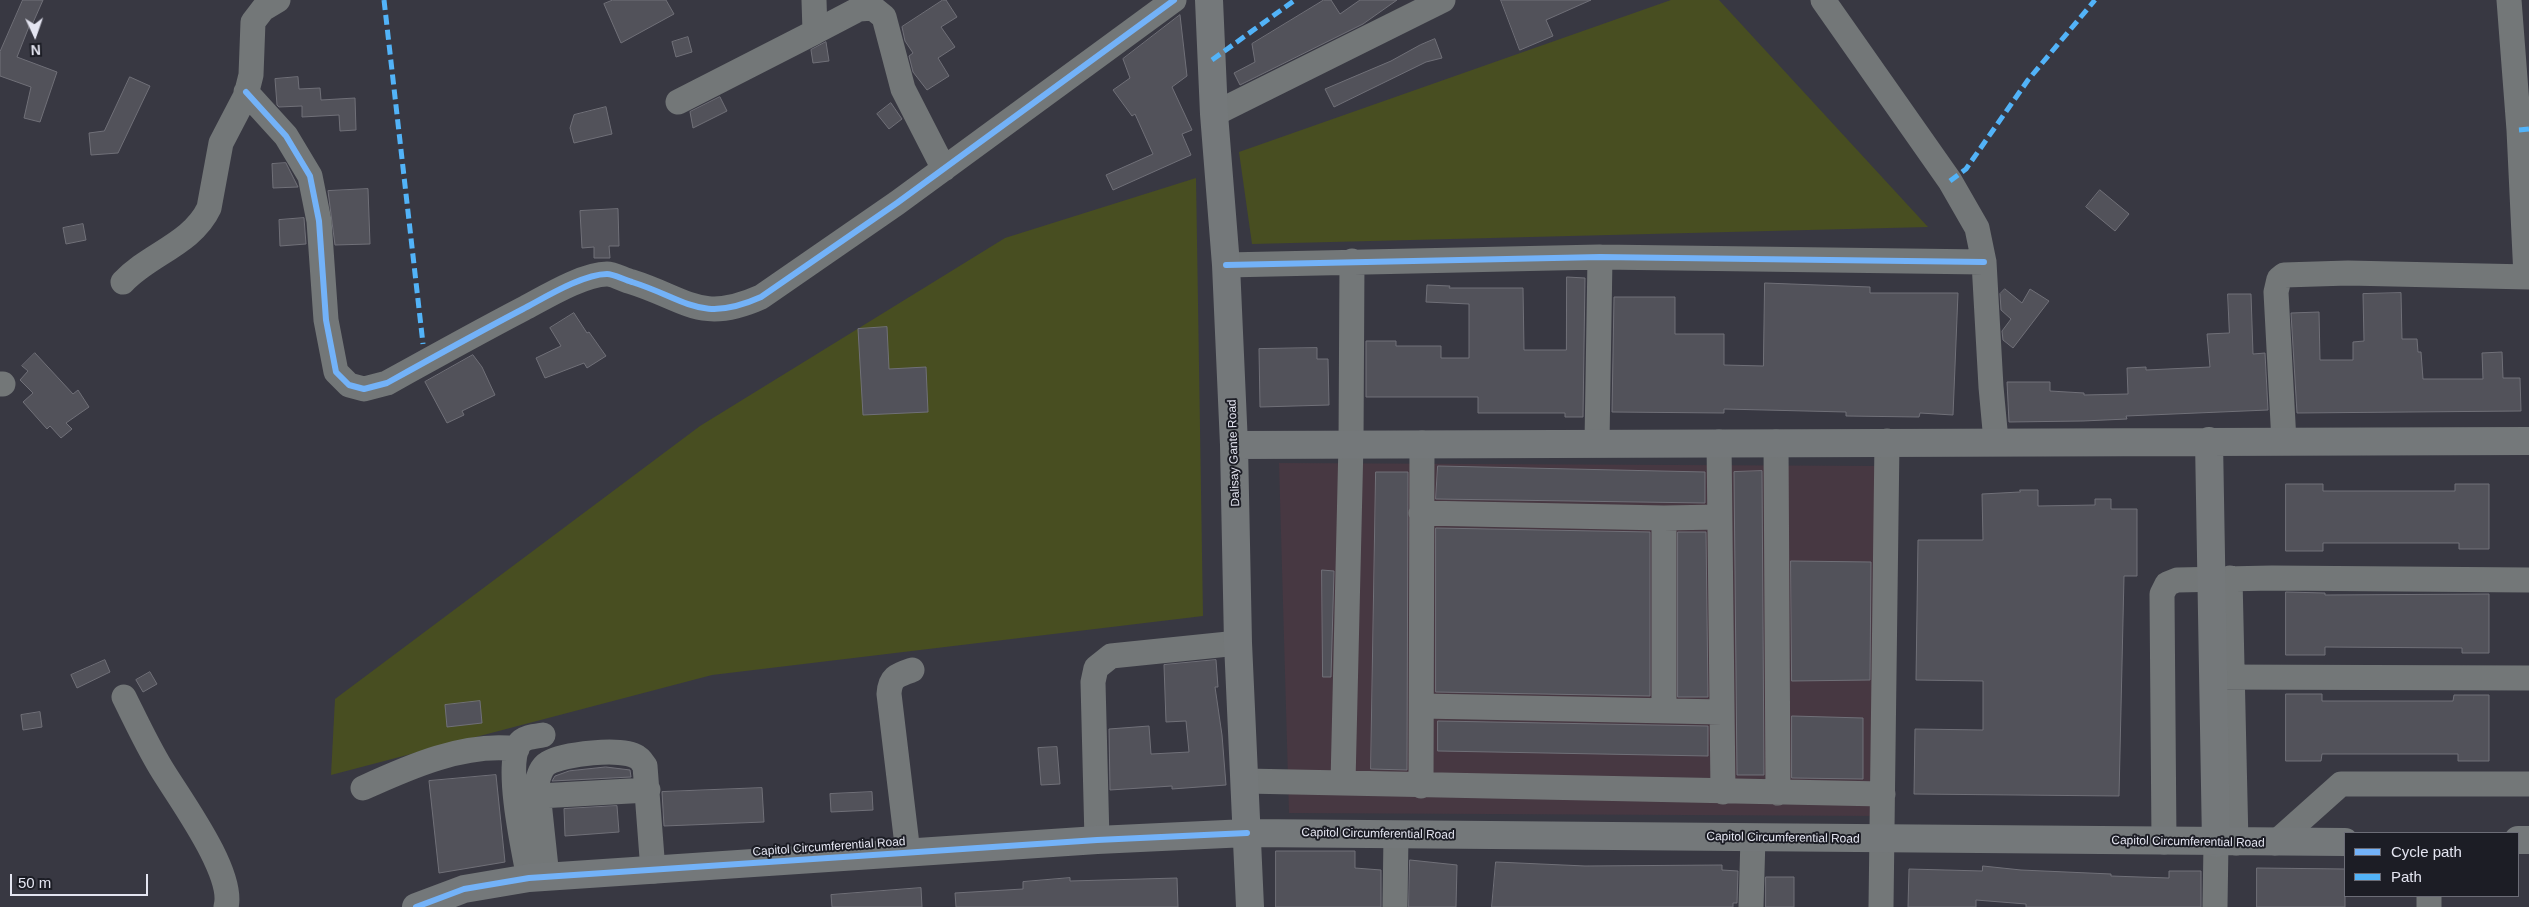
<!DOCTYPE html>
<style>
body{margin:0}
#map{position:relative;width:2529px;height:907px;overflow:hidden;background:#383842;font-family:Helvetica,sans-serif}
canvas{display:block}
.legend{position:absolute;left:2344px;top:832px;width:175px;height:65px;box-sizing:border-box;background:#1c1d25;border:1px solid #6c6d77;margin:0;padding:6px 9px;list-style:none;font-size:15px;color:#e4e5f1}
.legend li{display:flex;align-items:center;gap:10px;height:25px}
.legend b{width:25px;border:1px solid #6c6d77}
.north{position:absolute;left:10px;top:10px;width:50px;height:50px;-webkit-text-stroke:4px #1c1d25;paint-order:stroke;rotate:177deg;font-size:14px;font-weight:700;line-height:20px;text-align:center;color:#e4e5f1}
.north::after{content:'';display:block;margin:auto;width:18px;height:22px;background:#e4e5f1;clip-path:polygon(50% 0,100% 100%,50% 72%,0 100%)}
.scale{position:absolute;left:10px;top:874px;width:138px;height:22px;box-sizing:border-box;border:2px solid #e4e5f1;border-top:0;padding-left:6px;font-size:15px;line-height:18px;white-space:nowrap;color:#e4e5f1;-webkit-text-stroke:4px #1c1d25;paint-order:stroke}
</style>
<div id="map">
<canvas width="2529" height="907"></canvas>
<ul class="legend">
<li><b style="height:6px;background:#73b2f8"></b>Cycle path</li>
<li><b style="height:6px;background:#52b3f8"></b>Path</li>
</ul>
<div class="north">N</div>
<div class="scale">50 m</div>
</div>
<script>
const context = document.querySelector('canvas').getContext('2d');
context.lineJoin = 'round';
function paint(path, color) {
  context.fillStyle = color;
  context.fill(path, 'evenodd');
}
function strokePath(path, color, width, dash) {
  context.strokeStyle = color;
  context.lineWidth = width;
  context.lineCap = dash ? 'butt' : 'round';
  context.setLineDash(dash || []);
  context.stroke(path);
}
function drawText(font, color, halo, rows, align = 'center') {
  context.font = font + ' Helvetica,sans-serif';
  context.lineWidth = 4;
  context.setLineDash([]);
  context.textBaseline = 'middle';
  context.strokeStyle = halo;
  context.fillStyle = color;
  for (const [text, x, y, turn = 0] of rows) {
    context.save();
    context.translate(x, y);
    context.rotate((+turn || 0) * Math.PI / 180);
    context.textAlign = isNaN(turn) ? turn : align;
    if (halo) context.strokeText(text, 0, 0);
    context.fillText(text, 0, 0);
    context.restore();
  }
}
const commercial = new Path2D(`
 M1279,463l600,3 -1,350 -589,-3z`);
const green = new Path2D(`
 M1671,0h48l209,227 -676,17 -13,-92z
 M1196,178l7,438 -491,59 -381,100 4,-76 365,-273 305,-188z`);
const building = new Path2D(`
 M23,0h20l-11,25 -2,-1 -13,33 40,15 -17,50 -16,-4 7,-31 -31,-11v-24z
 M613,0h53l8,14 -53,29 -17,-39z
 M943,0h3l11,17 -16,10 14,20 -17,11 11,18 -22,14 -14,-18 -4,-16 4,-3 -8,-12 -3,-14z
 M1324,0h7l9,14 20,-14h37l-34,24 -123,61 -6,-12 21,-11 -3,-18z
 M1501,0h90l-45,20 7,16 -33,14z
 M1180,15l7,61 -15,11 20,43 -10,4 9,21 -78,35 -7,-15 47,-21 -18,-40 -3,2 -19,-26 17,-12 -7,-19z
 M688,37l4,15 -16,5 -4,-15z
 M1435,39l7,19 -16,4 -92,45 -9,-18 66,-28 29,-16z
 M826,42l3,19 -16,2 -2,-13z
 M130,77l20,9 -32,67 -27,2 -2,-22 15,-2z
 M298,77l1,12 21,-1 1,12 34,-2 1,32 -16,1 -1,-16 -37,2v-11l-23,1 -2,-2 -2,-26z
 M720,97l7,14 -34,17 -3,-16z
 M891,103l11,16 -13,10 -12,-15z
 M606,107l6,27 -38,9 -4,-15 4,-13z
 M286,163l12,24 -25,1 -1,-24z
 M368,189l2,55 -35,1 -7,-54z
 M2100,190l29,24 -14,17 -29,-24z
 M618,209l1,37h-10l1,12h-16v-11l-12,1 -2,-37z
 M304,218l2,26 -26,2 -1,-26z
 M83,224l3,16 -20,4 -3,-16z
 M1567,277l18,1 -2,139h-18v-4h-87v-16h-112v-56h30v5h45v12h28v-54l-43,-2 1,-17 23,1 -1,2h74l1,62h42z
 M1765,283l105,4v6h88l-5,122 -33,-2 -1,4 -73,-1v-4l-122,-3v4l-112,-1 2,-115h61v37h49v31l39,1z
 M2005,289l17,14 8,-14 19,12 -36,47 -10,-8 -1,-9 9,-12 -10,-9 -1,-16z
 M2401,293l1,46h15l1,13h3l2,27h60l-1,-26 20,-1 1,26h17l1,33 -224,2 -6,-100 28,-1 1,48h33v-18l11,-1 -1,-47z
 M2228,294h23l2,60 12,-1 3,57 -142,6 1,3 -44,2 -74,1 -2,-40h43v9l34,2v2l44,-1 -1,-26 19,-1v3l64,-3 -3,-33 22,-1z
 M574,313l13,20 2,-1 17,24 -19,12 -3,-5 -39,15 -9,-20 25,-12 -11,-18z
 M887,327l2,42 37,-2 2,45 -65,3 -5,-86z
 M1317,348v11h11l1,46 -69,2 -1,-58z
 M35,353l38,41 5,-4 11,17 -23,16 6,6 -11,9 -11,-12 -3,3 -24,-27 10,-9 -13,-13 8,-9 -6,-5z
 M473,355l9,12 13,28 -33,16 2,4 -17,8 -22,-41z
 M1438,466l267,6v31l-269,-4z
 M1762,471l2,304h-27l-3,-303z
 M1376,472h32l-1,298 -36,-1z
 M2286,484h37v7h132v-7h34v65h-30v-6h-136v8h-37z
 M2020,490h18v16l57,-1v-6h16v10h26v67h-13l-5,220 -205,-2 1,-65 68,1v-49l-67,-1 2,-140h65l-1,-46 38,-2z
 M1436,528l214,4v164l-214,-4z
 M1678,532h28l2,165h-30z
 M1791,561l80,1 -1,118 -78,1z
 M1322,570l12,1 -3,106h-8z
 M2286,592l39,1v2l164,-1v59h-27v-5l-137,-1v8h-39z
 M105,660l5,12 -33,16 -6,-13z
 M1216,660l2,27h-3l7,48 4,50 -54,4v-3l-62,4 -1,-61 40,-3 2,28 38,-2 -3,-31 -20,1 -2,-57z
 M150,672l7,12 -14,8 -7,-12z
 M2286,694h36v7h131l1,-6h35v66h-31v-7h-136l-1,7h-35z
 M480,701l2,22 -35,4 -2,-22z
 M40,712l2,15 -19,3 -2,-15z
 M1792,716l71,2v61l-71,-1z
 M1438,721l270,5v30l-270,-5z
 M1057,747l3,37 -19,1 -3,-37z
 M606,767l24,3 1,7 -79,4 3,-5 14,-5z
 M496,775l9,87 -66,11 -10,-92z
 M762,788l2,34 -100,4 -2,-34z
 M872,792l1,18 -42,2 -1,-18z
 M617,806l2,26 -54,4 -1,-27z
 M1276,851h79v17l26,2v37h-105z
 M1410,860l47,5 -1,42h-47z
 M1496,862l89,4 137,-1v5l16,1 -1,32h-4v4h-241z
 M1983,866l38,4 90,4v2l58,2v-7h32v36h-175v-3l-50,-4v7h-68l1,-38 73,2z
 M2257,868l88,1v38h-88z
 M1766,877h28v30h-28z
 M1070,878v3l107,-3 1,29h-222l-1,-14 68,-4v-7z
 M921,888l1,19h-90l-1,-12z`);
const minor = new Path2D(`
 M1823,0l127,181 27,47 7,34 7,125 5,54
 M2509,0l10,130 7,147
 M815,32l44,-23 14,-1 11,9 19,72 41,80
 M246,92l40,44 24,40 9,45 7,99 10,52 13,13 15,4 23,-6c45,-25 90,-50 136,-74 21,-11 60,-35 84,-35 7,0 17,6 25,8 54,17 69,42 129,15l136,-94 277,-203
 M678,102l137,-70 -1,-32
 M1214,114l229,-114
 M1226,265l374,-8 384,5
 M123,282c26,-28 69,-38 86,-74l12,-65 25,-48 5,-20 2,-53 10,-13 15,-9
 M0,384h3
 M1597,442l3,-185
 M1719,442l4,350
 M1776,442l2,351
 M2284,442l-8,-150 3,-13 5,-4 64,-2 181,4
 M1421,513l243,5 55,-1
 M1664,518v192
 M2230,578l6,265
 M2213,677l316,1
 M124,697c12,24 23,48 37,71 18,30 74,105 65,139
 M1422,706l300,6
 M1245,781l638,13
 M1343,783l8,-340 1,-182
 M1421,786l1,-343
 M363,788c46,-21 102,-46 154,-39
 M539,796l109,-6
 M1097,840l-4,-158 3,-14 15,-12 127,-13
 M2164,842l-2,-248 5,-10 10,-4 95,-2 257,2
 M2275,843l66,-59h188
 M908,853l-19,-159c1,-17 8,-19 23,-24
 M547,877l-10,-94c2,-8 4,-16 11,-20 15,-9 74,-16 89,-6 3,1 6,6 8,9l8,105
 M529,878c-5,-26 -24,-113 -10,-134 4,-7 17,-8 24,-9
 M1395,907l1,-73
 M1751,907l2,-69
 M1881,907l6,-466
 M2215,907l1,-64
 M2429,907v-11`);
const major = new Path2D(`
 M1209,0l5,114 12,151 8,180 4,198 12,264
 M2209,441l7,402
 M1234,445l1295,-4
 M2518,840h11
 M416,907l48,-18 65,-11 568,-38 150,-7 1098,9`);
const quiet = new Path2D(`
 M384,0l39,344
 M1212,60l83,-60
 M2519,130l10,-1
 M1950,181l16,-12 62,-89 67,-80`);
const cycleway = new Path2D(`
 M246,92l40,44 24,40 9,45 7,99 10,52 13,13 15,4 23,-6c45,-25 90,-50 136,-74 21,-11 60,-35 84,-35 7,0 17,6 25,8 54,17 69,42 129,15l136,-94 277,-203
 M1226,265l374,-8 384,5
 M416,907l48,-18 65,-11 568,-38 150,-7`);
const streetNames = [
 ["Dalisay Gante Road",1234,453,-92],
 ["Capitol Circumferential Road",1378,834,1],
 ["Capitol Circumferential Road",1783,838,1],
 ["Capitol Circumferential Road",2188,842,1],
 ["Capitol Circumferential Road",829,847,-4]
];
paint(commercial, '#473842');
paint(green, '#484e21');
paint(building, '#52525a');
strokePath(building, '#707078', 1);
strokePath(minor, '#737778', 25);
strokePath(major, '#74787a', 28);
strokePath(quiet, '#52b3f8', 5, [10, 5]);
strokePath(cycleway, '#73b2f8', 6);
drawText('12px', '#e4e5f1', '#1c1d25', streetNames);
</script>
